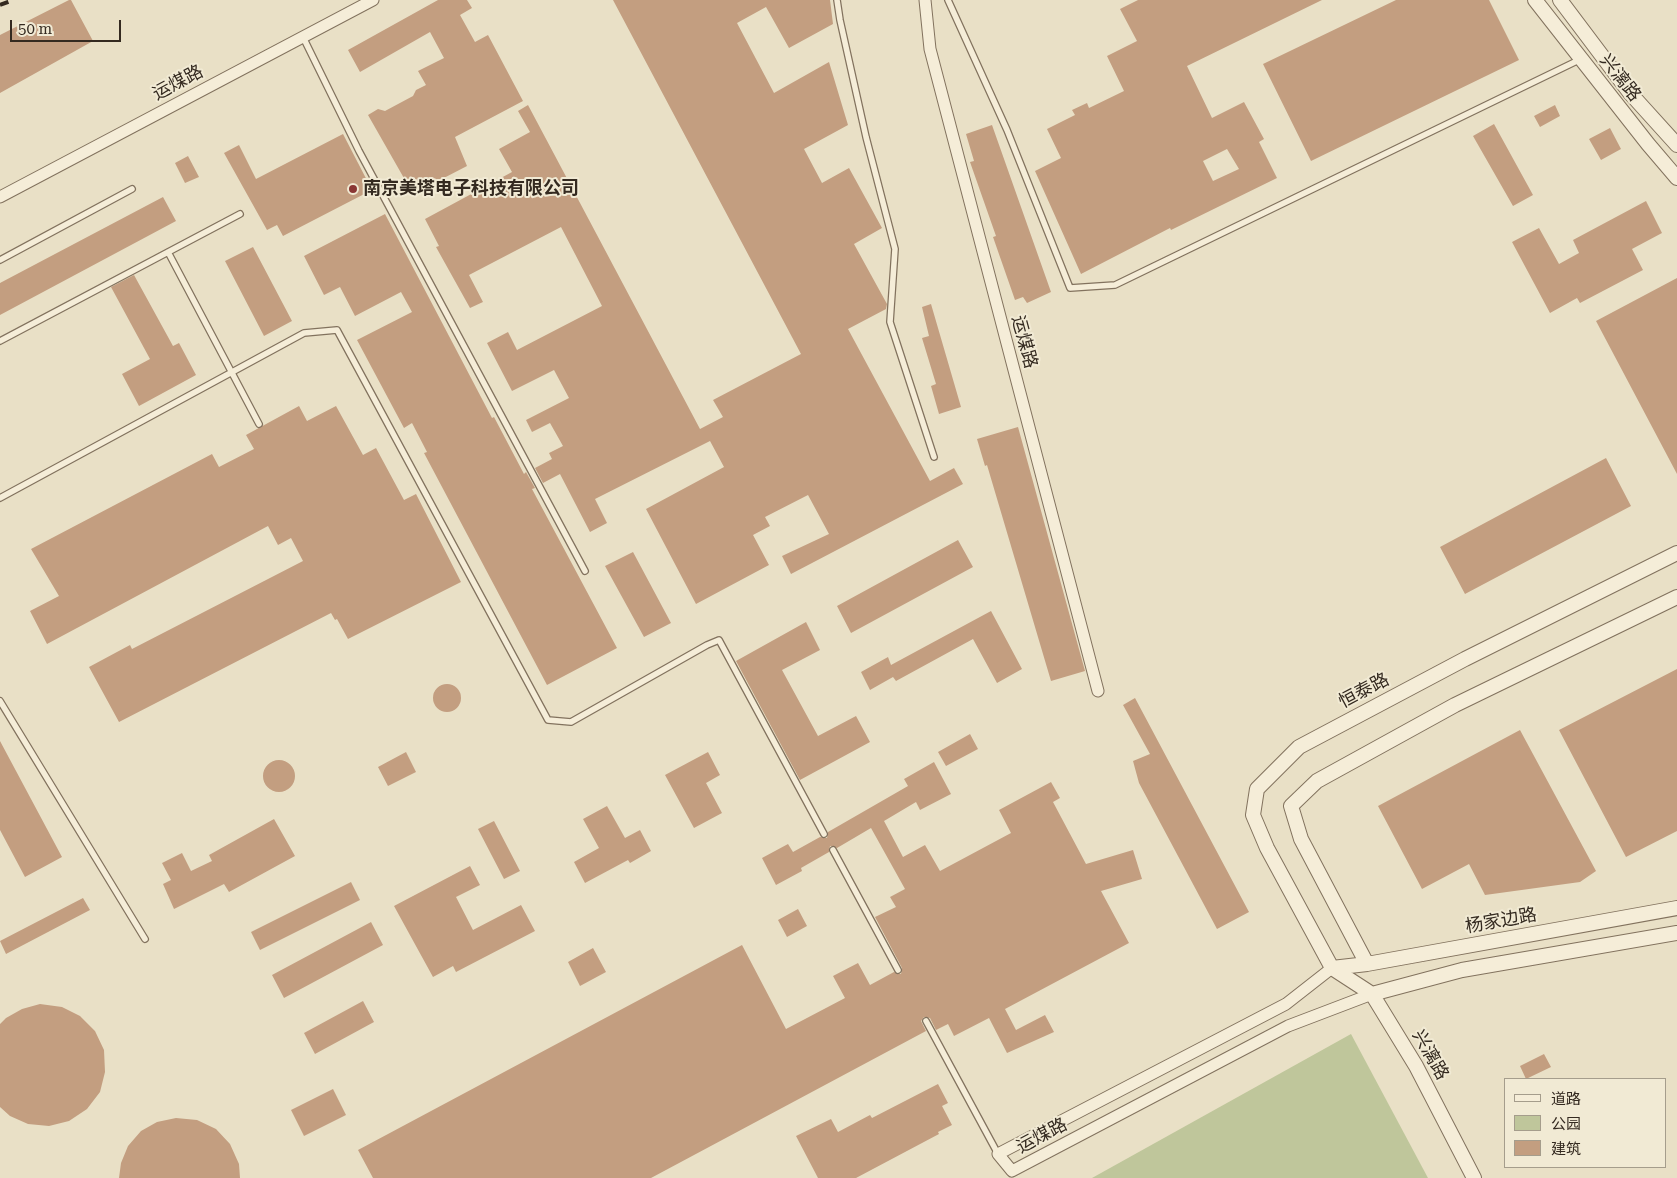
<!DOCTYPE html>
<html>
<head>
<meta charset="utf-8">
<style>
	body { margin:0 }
	#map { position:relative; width:1677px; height:1178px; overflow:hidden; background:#e9e0c6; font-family:"Roboto Serif","Noto Sans SC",serif }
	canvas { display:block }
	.legend { position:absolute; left:1504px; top:1078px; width:162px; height:90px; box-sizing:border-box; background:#f1ead4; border:1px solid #a59d8c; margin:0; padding:6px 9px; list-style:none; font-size:15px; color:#342a20 }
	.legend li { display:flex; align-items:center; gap:10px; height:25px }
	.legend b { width:25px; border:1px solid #a59d8c }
	.scale { position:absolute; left:10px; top:20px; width:111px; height:22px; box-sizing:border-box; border:2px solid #342a20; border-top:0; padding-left:6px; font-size:15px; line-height:18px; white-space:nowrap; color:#342a20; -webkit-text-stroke:4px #f1ead4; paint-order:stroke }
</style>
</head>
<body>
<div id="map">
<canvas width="1677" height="1178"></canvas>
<ul class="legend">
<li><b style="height:6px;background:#f5edd8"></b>道路</li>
<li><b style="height:14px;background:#bfc69b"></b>公园</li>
<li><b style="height:14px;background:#c39e80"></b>建筑</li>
</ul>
<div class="scale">50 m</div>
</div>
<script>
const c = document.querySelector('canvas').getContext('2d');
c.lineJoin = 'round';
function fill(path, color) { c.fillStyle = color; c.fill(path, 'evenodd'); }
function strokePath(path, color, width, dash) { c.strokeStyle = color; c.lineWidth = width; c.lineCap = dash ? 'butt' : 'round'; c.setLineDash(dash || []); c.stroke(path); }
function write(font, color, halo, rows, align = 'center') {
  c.font = font + ' "Roboto Serif","Noto Sans SC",serif'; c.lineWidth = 4; c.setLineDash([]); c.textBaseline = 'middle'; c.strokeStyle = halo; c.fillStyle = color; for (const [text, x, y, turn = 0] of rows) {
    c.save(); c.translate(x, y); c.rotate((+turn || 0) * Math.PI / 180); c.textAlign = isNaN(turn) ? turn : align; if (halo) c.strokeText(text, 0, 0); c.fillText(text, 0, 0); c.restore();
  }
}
fill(new Path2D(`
	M 1351,1034 L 1428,1178 L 1092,1178 Z`), '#bfc69b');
fill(new Path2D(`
	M 69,0 L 71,0 L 93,41 L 0,93 L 0,35 Z
	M 438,0 L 467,0 L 472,8 L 460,15 L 475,42 L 488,35 L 523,101 L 455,137 L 467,166 L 413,194 L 368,115 L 378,109 L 385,111 L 413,96 L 416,90 L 426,85 L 418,71 L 444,58 L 430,32 L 360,72 L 348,50 Z
	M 613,0 L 830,0 L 833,24 L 789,48 L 766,7 L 737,23 L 774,93 L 829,62 L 848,125 L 804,149 L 822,183 L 849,168 L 882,228 L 854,244 L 887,304 L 886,309 L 848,329 L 930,481 L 954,468 L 963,484 L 791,574 L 782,556 L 829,534 L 808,495 L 765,517 L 770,526 L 753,535 L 769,565 L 696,604 L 646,509 L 724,467 L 710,441 L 595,499 L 607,523 L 590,532 L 560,474 L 543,483 L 535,468 L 552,459 L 549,453 L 563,446 L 550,423 L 532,432 L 526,420 L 569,398 L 554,370 L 512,391 L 487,343 L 508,332 L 517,350 L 602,306 L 561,227 L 469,275 L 483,302 L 470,308 L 436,247 L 439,246 L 425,219 L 512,172 L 499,149 L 530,132 L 518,111 L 528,105 L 700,429 L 723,417 L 713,400 L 801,354 Z
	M 1138,0 L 1322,0 L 1187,66 L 1212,118 L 1244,102 L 1264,139 L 1259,142 L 1277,178 L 1171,230 L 1170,228 L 1081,274 L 1035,171 L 1061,158 L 1047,129 L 1075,115 L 1072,110 L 1087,103 L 1089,108 L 1124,91 L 1107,56 L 1137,41 L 1120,9 ZM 1227,149 L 1239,169 L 1213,181 L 1203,161 Z
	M 1396,0 L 1489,0 L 1519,60 L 1311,161 L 1263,64 Z
	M 1555,105 L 1560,116 L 1540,127 L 1534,116 Z
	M 1494,124 L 1533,195 L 1513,206 L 1473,136 Z
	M 992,125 L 1051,292 L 1027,303 L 1023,297 L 1015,300 L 993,237 L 996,236 L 970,162 L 974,161 L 966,134 Z
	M 1610,128 L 1621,149 L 1601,160 L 1589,139 Z
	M 343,134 L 372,190 L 283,236 L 277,225 L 267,230 L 224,153 L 239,145 L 256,179 Z
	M 188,156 L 199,177 L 185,183 L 175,163 Z
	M 163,197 L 176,221 L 0,315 L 0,283 Z
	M 1646,201 L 1662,233 L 1632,249 L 1643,270 L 1580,303 L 1577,298 L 1550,313 L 1512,242 L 1539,228 L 1559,264 L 1579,253 L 1573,240 Z
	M 385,214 L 492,418 L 494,417 L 524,474 L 526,472 L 535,488 L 532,489 L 617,648 L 547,685 L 424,453 L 427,452 L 412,423 L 404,428 L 357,340 L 412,312 L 401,292 L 355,316 L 340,287 L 324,295 L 304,256 Z
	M 253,247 L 292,321 L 264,336 L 225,261 Z
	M 134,275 L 173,346 L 179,343 L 196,375 L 139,406 L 122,374 L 150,359 L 111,287 Z
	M 1677,278 L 1677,474 L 1596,321 Z
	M 931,304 L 961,407 L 939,414 L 931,386 L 936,384 L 922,338 L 929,336 L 922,307 Z
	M 299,406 L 307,421 L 336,406 L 363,455 L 376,448 L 404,500 L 416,494 L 461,582 L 348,639 L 337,619 L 335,620 L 331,613 L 119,722 L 89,667 L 130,645 L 132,649 L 303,561 L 291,538 L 278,545 L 268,526 L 47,644 L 30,611 L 59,596 L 31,549 L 212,454 L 219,467 L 254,449 L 246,435 Z
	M 1018,427 L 1085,671 L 1051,681 L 987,465 L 985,466 L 977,439 Z
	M 1606,458 L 1631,506 L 1465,594 L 1440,547 Z
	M 958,540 L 973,567 L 851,633 L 837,606 Z
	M 633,552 L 671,623 L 644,637 L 605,566 Z
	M 991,611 L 1022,669 L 997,683 L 973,639 L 896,681 L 893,677 L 870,690 L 861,672 L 888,657 L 891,665 Z
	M 806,622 L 820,650 L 782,670 L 818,736 L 856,716 L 870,742 L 800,780 L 736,661 Z
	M 1677,669 L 1677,831 L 1626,857 L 1559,730 Z
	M433 698a14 14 0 1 1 28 0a14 14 0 1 1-28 0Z
	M 1135,698 L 1249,912 L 1217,929 L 1139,783 L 1133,761 L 1150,754 L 1123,705 Z
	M 1520,730 L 1596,871 L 1580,882 L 1485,895 L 1469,864 L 1422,889 L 1378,806 Z
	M 970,734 L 978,749 L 946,766 L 938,752 Z
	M 0,741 L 62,857 L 25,877 L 0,830 Z
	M 406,752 L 416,772 L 388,786 L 378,767 Z
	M 708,752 L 720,775 L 706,783 L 722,813 L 694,828 L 665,775 Z
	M263 776a16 16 0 1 1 32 0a16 16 0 1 1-32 0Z
	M 934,762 L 951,794 L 920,810 L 916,802 L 884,821 L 903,857 L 925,845 L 940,871 L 1011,833 L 999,810 L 1051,782 L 1060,798 L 1053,802 L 1086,864 L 1133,850 L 1142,879 L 1101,891 L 1129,943 L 1005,1009 L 1016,1030 L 1045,1015 L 1054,1032 L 1007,1053 L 989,1018 L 954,1036 L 948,1024 L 936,1030 L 930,1018 L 924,1017 L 921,1021 L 926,1031 L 651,1178 L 373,1178 L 358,1150 L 742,945 L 786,1029 L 845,998 L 833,976 L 858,963 L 870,985 L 894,972 L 901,974 L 902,968 L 875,917 L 896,907 L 890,897 L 905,889 L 871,828 L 837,848 L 830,846 L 829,852 L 801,868 L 802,871 L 776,885 L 762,858 L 788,844 L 793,852 L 820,837 L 827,838 L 828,832 L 908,786 L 904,779 Z
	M 607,806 L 625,838 L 640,830 L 651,851 L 630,863 L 628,860 L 585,883 L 574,862 L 599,848 L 583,819 Z
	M 274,819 L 295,856 L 229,892 L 224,884 L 174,909 L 163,884 L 171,880 L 162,863 L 182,853 L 191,871 L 212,861 L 209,855 Z
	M 494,821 L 520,871 L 504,879 L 478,829 Z
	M 470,866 L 480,885 L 456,897 L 473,930 L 521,905 L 535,931 L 456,972 L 453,966 L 433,977 L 394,906 Z
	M 351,882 L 360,900 L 260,950 L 251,932 Z
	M 83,898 L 90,910 L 6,954 L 0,941 Z
	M 798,909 L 807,926 L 787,937 L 778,920 Z
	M 371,922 L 383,945 L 284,998 L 272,975 Z
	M 593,948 L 606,972 L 580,986 L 568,962 Z
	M 363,1001 L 374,1022 L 315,1054 L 304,1033 Z
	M 40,1004 L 62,1007 L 80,1016 L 95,1031 L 104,1050 L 105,1072 L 100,1092 L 87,1109 L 69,1121 L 49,1126 L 28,1124 L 10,1116 L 0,1107 L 0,1024 L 6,1018 L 22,1009 Z
	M 1544,1054 L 1551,1067 L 1526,1079 L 1520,1066 Z
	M 938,1084 L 948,1103 L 942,1106 L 952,1125 L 938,1132 L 939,1134 L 856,1178 L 818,1178 L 796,1136 L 831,1119 L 838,1132 L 870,1115 L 872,1118 Z
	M 333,1089 L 346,1115 L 304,1136 L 291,1110 Z
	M 176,1118 L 197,1120 L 216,1129 L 230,1144 L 239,1164 L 240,1178 L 119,1178 L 121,1163 L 128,1146 L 141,1131 L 157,1122 Z`), '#c39e80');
const service = new Path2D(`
	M 837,0 L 840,20 L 866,137 L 895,249 L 890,322 L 934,457
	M 948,0 L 1007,130 L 1070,288 L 1115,285 L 1581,59
	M 303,37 L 359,151 L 585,571
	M 168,252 L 259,424
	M 0,260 L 132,189
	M 0,341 L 240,214
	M 0,498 L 304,333 L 337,330 L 548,720 L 571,722 L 707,645 L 719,640 L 824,834
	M 0,701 L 145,939
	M 833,850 L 898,970
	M 926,1021 L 998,1154`);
const minor = new Path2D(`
	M 925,0 L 930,49 L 1098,691
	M 0,197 L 373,0
	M 1332,968 L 1286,1004 L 998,1154 L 1012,1171 L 1288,1026 L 1372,994`);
const tertiary = new Path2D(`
	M 1535,0 L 1648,144 L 1677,178
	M 1560,0 L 1630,93 L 1677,145
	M 1367,964 L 1301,839 L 1291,806 L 1317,781 L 1455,705 L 1677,597
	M 1332,968 L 1367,964 L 1677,908
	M 1372,994 L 1462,970 L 1677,933
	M 1474,1178 L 1416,1066 L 1372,994 L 1332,968 L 1267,848 L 1253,815 L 1257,789 L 1299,747 L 1465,659 L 1677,553`);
strokePath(service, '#82725e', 8);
strokePath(minor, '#82725e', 13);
strokePath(tertiary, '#82725e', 16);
strokePath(service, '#f5edd8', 5.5);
strokePath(minor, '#f5edd8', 11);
strokePath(tertiary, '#f5edd8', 14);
strokePath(new Path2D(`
	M 0,5 L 13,0`), '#342a20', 4, [9, 9]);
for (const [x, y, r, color] of [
	[353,189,5,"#8a3734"]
]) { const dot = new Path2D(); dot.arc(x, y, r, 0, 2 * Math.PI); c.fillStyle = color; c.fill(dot); strokePath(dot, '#f1ead4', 2); }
write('18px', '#342a20', '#f1ead4', [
	["兴漓路",1620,78,52],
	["运煤路",178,83,-28],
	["运煤路",1024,342,75],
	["恒泰路",1364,691,-28],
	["杨家边路",1501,921,-10],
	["兴漓路",1430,1055,60],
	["运煤路",1042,1136,-28]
]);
write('bold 18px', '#342a20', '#f1ead4', [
	["南京美塔电子科技有限公司",363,189]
], 'left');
</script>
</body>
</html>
